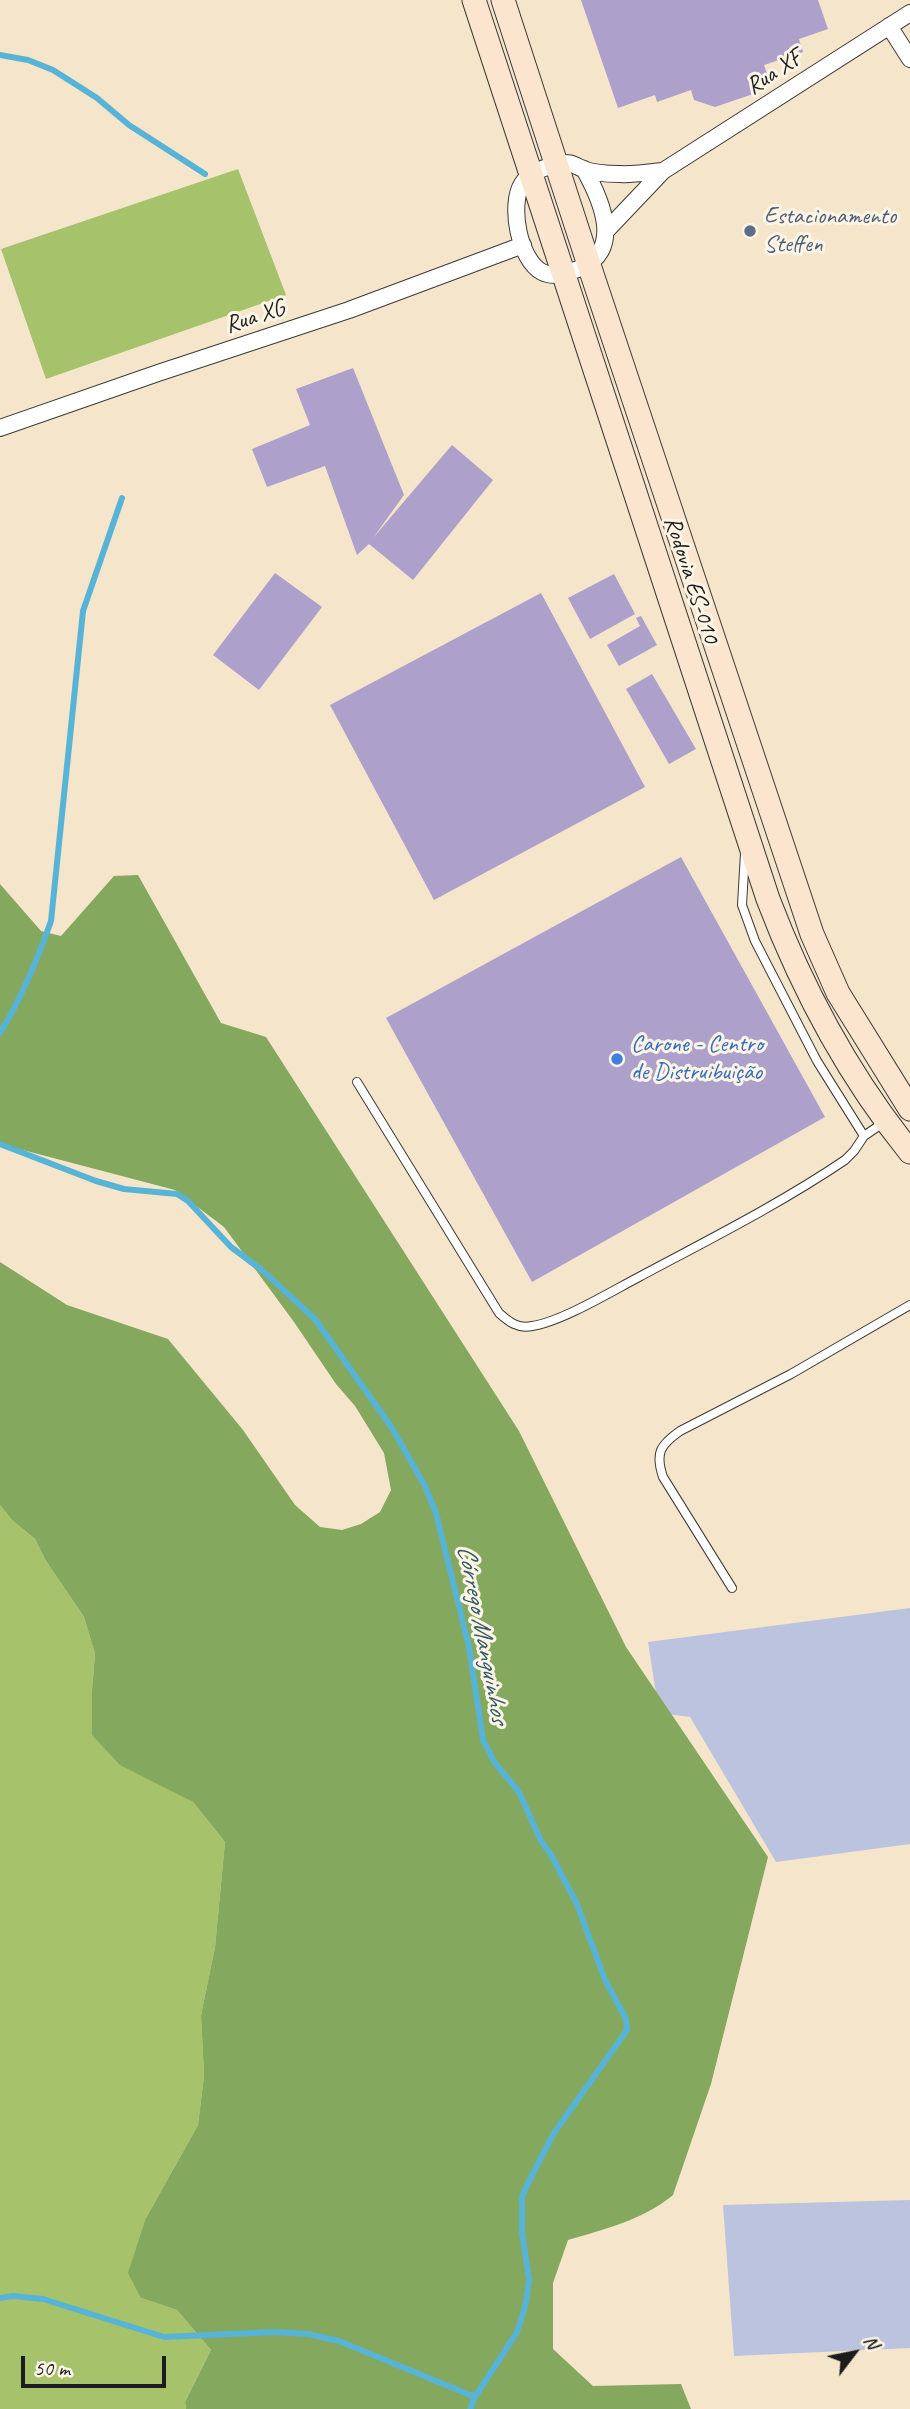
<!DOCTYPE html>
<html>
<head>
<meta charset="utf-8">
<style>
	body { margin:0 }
	#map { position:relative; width:910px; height:2409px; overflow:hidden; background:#f5e5cb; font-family:Caveat,sans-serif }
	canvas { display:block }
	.north { position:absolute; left:819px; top:2318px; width:70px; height:70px; -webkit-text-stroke:5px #fcf5e5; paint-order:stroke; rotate:58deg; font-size:19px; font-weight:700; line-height:28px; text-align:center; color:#1c1c1c }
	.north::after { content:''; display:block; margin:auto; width:24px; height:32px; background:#1c1c1c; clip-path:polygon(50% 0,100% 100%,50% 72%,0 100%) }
	.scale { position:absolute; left:21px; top:2356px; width:145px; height:32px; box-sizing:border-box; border:4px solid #1c1c1c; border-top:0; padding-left:9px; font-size:21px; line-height:24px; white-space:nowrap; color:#1c1c1c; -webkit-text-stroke:5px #fcf5e5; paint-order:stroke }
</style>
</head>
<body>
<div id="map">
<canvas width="910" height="2409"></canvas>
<div class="north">N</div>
<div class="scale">50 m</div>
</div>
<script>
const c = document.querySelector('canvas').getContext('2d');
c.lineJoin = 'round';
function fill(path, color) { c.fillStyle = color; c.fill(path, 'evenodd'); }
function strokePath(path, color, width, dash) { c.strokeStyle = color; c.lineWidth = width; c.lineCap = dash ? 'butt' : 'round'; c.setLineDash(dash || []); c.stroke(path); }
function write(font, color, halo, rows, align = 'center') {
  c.font = font + ' Caveat,sans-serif'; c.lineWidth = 6; c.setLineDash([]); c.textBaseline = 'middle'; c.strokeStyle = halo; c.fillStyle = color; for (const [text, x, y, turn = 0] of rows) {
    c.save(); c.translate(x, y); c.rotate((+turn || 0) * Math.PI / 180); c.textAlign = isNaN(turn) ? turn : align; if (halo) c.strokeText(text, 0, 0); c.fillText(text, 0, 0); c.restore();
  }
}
fill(new Path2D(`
	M 910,1608 L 910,1844 L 776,1862 L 690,1717 L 659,1713 L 648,1642 Z
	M 910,2200 L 910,2348 L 734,2356 L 723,2205 Z`), '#bcc3de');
fill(new Path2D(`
	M 238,169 L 286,295 L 46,379 L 1,249 Z
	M 0,1505 L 12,1520 L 35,1539 L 46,1561 L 84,1617 L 95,1654 L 92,1690 L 92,1735 L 160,1784 L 193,1802 L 225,1842 L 215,1947 L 201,2015 L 204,2076 L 198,2125 L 146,2218 L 141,2298 L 177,2310 L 211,2350 L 185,2402 L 186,2409 L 0,2409 Z`), '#a6c26a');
fill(new Path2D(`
	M 138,875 L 221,1023 L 266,1037 L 519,1431 L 626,1647 L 768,1857 L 711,2084 L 673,2195 C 643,2220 605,2229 568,2240 L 553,2283 L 553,2349 L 593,2386 L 681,2384 L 691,2409 L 186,2409 L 185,2402 L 211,2350 L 177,2310 L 141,2298 L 128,2273 L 146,2218 L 198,2125 L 204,2076 L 201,2015 L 215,1947 L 225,1842 L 193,1802 L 120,1765 L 92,1735 L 92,1690 L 95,1654 L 84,1617 L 46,1561 L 35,1539 L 12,1520 L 0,1505 L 0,1262 L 67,1305 L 168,1339 L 243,1430 L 295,1505 L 320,1527 L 342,1530 L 361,1524 L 380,1512 L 391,1490 L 384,1453 L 355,1406 L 336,1384 L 294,1322 L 224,1227 L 175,1190 L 0,1144 L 0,884 L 41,931 L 61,936 L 114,876 Z`), '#84a85e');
strokePath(new Path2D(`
	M 0,55 L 28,60 L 53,70 L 97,98 L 129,125 L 205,174
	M 0,1033 C 22,997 37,961 51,921 L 83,611 L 122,498
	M 0,1144 L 96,1181 L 124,1189 L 177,1194 L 188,1201 L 231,1247 L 263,1271 L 315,1319 L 392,1428 L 425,1486 L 436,1513 L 469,1647 L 483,1740 L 495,1763 L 519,1792 L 541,1841 L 550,1853 L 577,1904 L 605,1980 L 626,2019 L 627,2030 L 554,2133 L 528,2183 L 522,2197 L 522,2232 L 529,2279 L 526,2303 L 517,2332 L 475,2397 L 470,2409
	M 0,2298 L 13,2296 L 43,2299 L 164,2337 L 276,2332 L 308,2334 L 339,2341 L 475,2397`), '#58b4d6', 6);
fill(new Path2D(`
	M 581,0 L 818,0 L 828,29 L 799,39 L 803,52 L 764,65 L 768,76 L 756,93 L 715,107 L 694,100 L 691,90 L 657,102 L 655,95 L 618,108 Z
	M 353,368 L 404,495 L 373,538 L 452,445 L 493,480 L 413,580 L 369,544 L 357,555 L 325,466 L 267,487 L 252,449 L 310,425 L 296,389 Z
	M 275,573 L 322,607 L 259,690 L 213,655 Z
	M 614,574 L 635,614 L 590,639 L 568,598 Z
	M 541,593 L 645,787 L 434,900 L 330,705 Z
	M 641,616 L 657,645 L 619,666 L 607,645 L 640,626 L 636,618 Z
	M 652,674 L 696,749 L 669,764 L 626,689 Z
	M 681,857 L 825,1117 L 532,1282 L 386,1018 Z`), '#ada0cb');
const lane = new Path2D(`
	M 745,853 L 742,905 L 755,941 L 817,1061 L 864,1136 L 883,1123
	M 357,1082 L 499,1313 C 509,1322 518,1329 532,1326 C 561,1322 612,1291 639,1277 C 708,1240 780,1204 845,1160 L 854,1151 L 864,1136
	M 732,1588 L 663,1477 C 655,1453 660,1445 680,1431 L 791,1374 L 910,1305`);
const street = new Path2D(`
	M 889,26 L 910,59
	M 584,169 C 602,201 624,252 578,269 C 566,273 554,278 542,272 C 519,260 509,205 522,184 C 529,172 545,167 558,164 C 569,161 574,165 583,169 C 593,173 609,174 620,174 C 634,175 649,172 663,171
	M 606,231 L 663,171 L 910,13
	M 0,428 L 158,373 L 349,310 L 523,245`);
const secondary = new Path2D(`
	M 474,0 L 768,899 C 803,991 848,1075 910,1152
	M 503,0 L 589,265 L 812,934 L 838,993 L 910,1109`);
strokePath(lane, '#3d3a36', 10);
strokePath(street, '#3d3a36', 18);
strokePath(secondary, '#3d3a36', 25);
strokePath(lane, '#fff', 8);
strokePath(street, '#fff', 16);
strokePath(secondary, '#fbe5cf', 23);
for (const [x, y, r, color] of [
	[750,231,7,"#5c6f8a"],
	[617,1059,7,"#3f7fe0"]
]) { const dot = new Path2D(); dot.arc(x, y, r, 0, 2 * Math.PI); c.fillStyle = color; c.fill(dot); strokePath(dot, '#fcf5e5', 2.5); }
write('24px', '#1c1c1c', '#fcf5e5', [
	["Rua XF",774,73,-33],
	["Rua XG",255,317,-18],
	["Rodovia ES-010",691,580,72]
]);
write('24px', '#4e5e75', '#fcf5e5', [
	["Estacionamento",764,217],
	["Steffen",764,245]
], 'left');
write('24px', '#366cbe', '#fcf5e5', [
	["Carone - Centro",631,1045],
	["de Distruibuição",631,1073]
], 'left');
write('italic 26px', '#345966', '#fcf5e5', [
	["Córrego Manguinhos",482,1634,79]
]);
</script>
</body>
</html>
